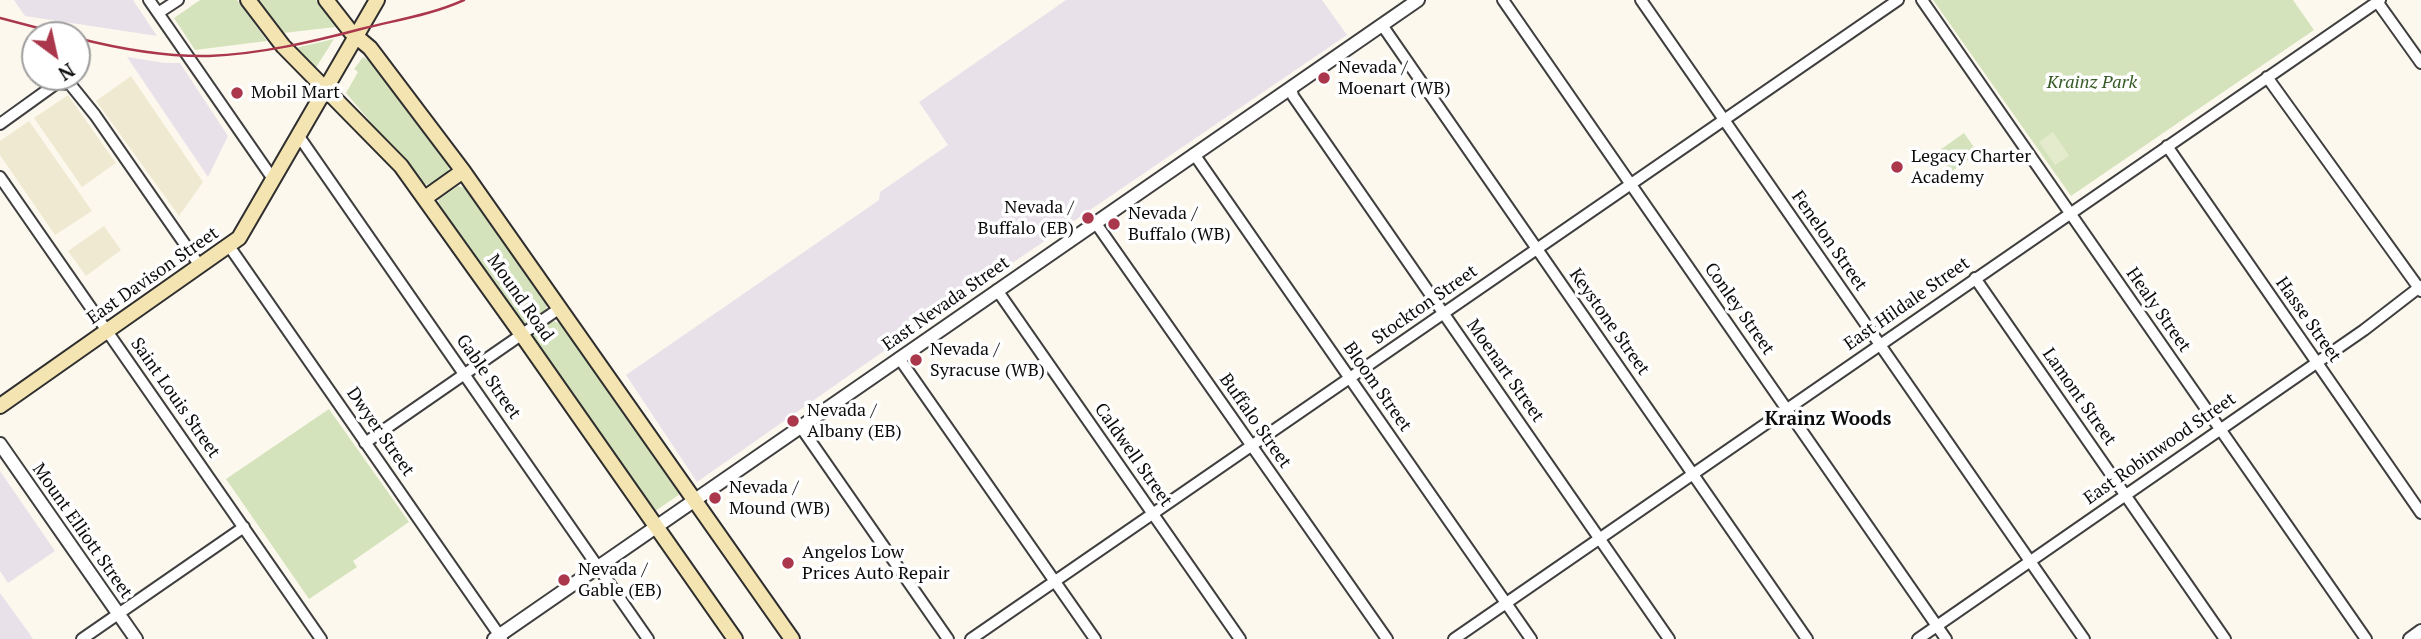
<!DOCTYPE html>
<html>
<head>
<meta charset="utf-8">
<style>
	body { margin:0 }
	#map { position:relative; width:2421px; height:639px; overflow:hidden; background:#fdf8ee; font-family:"PT Serif",serif }
	canvas { display:block }
	.north { position:absolute; left:21px; top:21px; width:70px; height:70px; box-sizing:border-box; background:#fff; border:2px solid #9e9e9e; border-radius:50%; rotate:147deg; font-size:19px; font-weight:700; line-height:28px; text-align:center; color:#0c0c0c }
	.north::after { content:''; display:block; margin:auto; width:24px; height:32px; background:#aa374b; clip-path:polygon(50% 0,100% 100%,50% 72%,0 100%) }
</style>
</head>
<body>
<div id="map">
<canvas width="2421" height="639"></canvas>
<div class="north">N</div>
</div>
<script>
const c = document.querySelector('canvas').getContext('2d');
c.lineJoin = 'round';
function fill(path, color) { c.fillStyle = color; c.fill(path, 'evenodd'); }
function strokePath(path, color, width, dash) { c.strokeStyle = color; c.lineWidth = width; c.lineCap = dash ? 'butt' : 'round'; c.setLineDash(dash || []); c.stroke(path); }
function write(font, color, halo, rows, align = 'center') {
  c.font = font + ' "PT Serif",serif'; c.lineWidth = 7; c.setLineDash([]); c.textBaseline = 'middle'; c.strokeStyle = halo; c.fillStyle = color; for (const [text, x, y, turn = 0] of rows) {
    c.save(); c.translate(x, y); c.rotate((+turn || 0) * Math.PI / 180); c.textAlign = isNaN(turn) ? turn : align; if (halo) c.strokeText(text, 0, 0); c.fillText(text, 0, 0); c.restore();
  }
}
fill(new Path2D(`
	M 14,0 L 133,0 L 157,36 L 25,16 Z
	M 1066,0 L 1322,0 L 1347,35 L 911,332 L 697,482 L 626,375 L 879,200 L 880,192 L 948,145 L 919,102 Z
	M 127,57 L 165,63 L 180,63 L 228,136 L 208,177 Z
	M 0,471 L 55,551 L 8,583 L 0,571 Z
	M 0,593 L 29,633 L 33,639 L 0,639 Z`), '#e8e1ea');
fill(new Path2D(`
	M 131,76 L 203,182 L 179,216 L 96,101 Z
	M 68,95 L 116,163 L 82,187 L 34,118 Z
	M 29,121 L 92,211 L 55,235 L 0,155 L 0,141 Z
	M 104,226 L 121,250 L 86,276 L 68,251 Z`), '#efe9d1');
fill(new Path2D(`
	M 200,0 L 237,0 L 267,41 L 195,50 L 174,18 Z
	M 258,0 L 316,0 L 336,27 L 283,33 Z
	M 1933,0 L 2293,0 L 2314,30 L 2071,196 Z
	M 334,39 L 315,69 L 295,48 Z
	M 363,57 L 369,61 L 449,166 L 448,173 L 429,185 L 423,184 L 346,93 L 358,72 L 354,69 Z
	M 1964,133 L 1978,153 L 1951,172 L 1937,152 Z
	M 458,186 L 465,188 L 547,304 L 546,311 L 526,324 L 521,324 L 438,205 L 439,199 Z
	M 553,321 L 561,324 L 680,494 L 654,512 L 533,341 L 534,334 Z
	M 329,409 L 409,522 L 353,561 L 357,567 L 309,599 L 226,479 Z`), '#d5e3bc');
fill(new Path2D(`
	M 2053,132 L 2069,156 L 2055,165 L 2039,142 Z`), '#e4ebcc');
const minor = new Path2D(`
	M 149,0 L 273,179
	M 1503,0 L 1946,639
	M 1641,0 L 2084,639
	M 1922,0 L 2366,639
	M 2376,0 L 2421,63
	M 158,13 L 178,0
	M 1382,25 L 1807,639
	M 2267,77 L 2421,291
	M 1291,88 L 1293,96 L 1669,639
	M 0,124 L 57,83 L 70,84 L 95,115 L 200,266
	M 298,135 L 648,639
	M 2167,146 L 2421,513
	M 1194,154 L 1531,639
	M 0,177 L 321,639
	M 1095,222 L 1387,639
	M 229,246 L 502,639
	M 1975,278 L 2225,639
	M 997,290 L 1240,639
	M 899,358 L 1095,639
	M 800,426 L 948,639
	M 365,443 L 560,308
	M 82,639 L 244,527
	M 971,639 L 1898,0
	M 1454,639 L 2380,0
	M 1918,639 L 2364,330 L 2421,286`);
const tertiary = new Path2D(`
	M 0,444 L 136,639
	M 494,639 L 1418,0
	M 2410,639 L 2421,631`);
const secondary = new Path2D(`
	M 248,0 L 283,46 L 401,166 L 522,335 L 735,639
	M 326,0 L 351,32 L 370,48 L 463,171 L 792,639
	M 425,198 L 463,171
	M 0,406 L 239,238 L 377,0`);
strokePath(minor, '#3f3f3f', 14);
strokePath(tertiary, '#3f3f3f', 16);
strokePath(secondary, '#2e2e2e', 18);
strokePath(minor, '#fff', 10);
strokePath(tertiary, '#fff', 12);
strokePath(secondary, '#f4e4b1', 14);
strokePath(new Path2D(`
	M 0,18 L 65,35
	M 77,38 C 120,49 164,57 209,56 C 260,54 312,42 361,29 C 396,20 431,15 464,0`), '#aa374b', 2.5);
for (const [x, y, r, color] of [
	[1324,78,7,"#aa374b"],
	[237,93,7,"#aa374b"],
	[1897,167,7,"#aa374b"],
	[1088,218,7,"#aa374b"],
	[1114,224,7,"#aa374b"],
	[916,360,7,"#aa374b"],
	[793,421,7,"#aa374b"],
	[715,498,7,"#aa374b"],
	[788,563,7,"#aa374b"],
	[564,580,7,"#aa374b"]
]) { const dot = new Path2D(); dot.arc(x, y, r, 0, 2 * Math.PI); c.fillStyle = color; c.fill(dot); strokePath(dot, '#fff', 2.5); }
write('18px', '#0c0c0c', '#fff', [
	["Nevada /",1338,68],
	["Moenart (WB)",1338,89],
	["Mobil Mart",251,93],
	["Legacy Charter",1911,157],
	["Academy",1911,178],
	["Nevada /",1074,208,"right"],
	["Buffalo (EB)",1074,229,"right"],
	["Nevada /",1128,214],
	["Buffalo (WB)",1128,235],
	["Nevada /",930,350],
	["Syracuse (WB)",930,371],
	["Nevada /",807,411],
	["Albany (EB)",807,432],
	["Nevada /",729,488],
	["Mound (WB)",729,509],
	["Angelos Low",802,553],
	["Prices Auto Repair",802,574],
	["Nevada /",578,570],
	["Gable (EB)",578,591]
], 'left');
write('italic 18px', '#375b25', '#fff', [
	["Krainz Park",2092,83]
]);
write('18px', '#0c0c0c', '#fff', [
	["Fenelon Street",1829,241,55],
	["East Davison Street",153,276,-35],
	["Mound Road",520,298,55],
	["East Nevada Street",946,304,-35],
	["East Hildale Street",1907,304,-35],
	["Stockton Street",1425,305,-35],
	["Conley Street",1739,309,55],
	["Healy Street",2158,310,55],
	["Hasse Street",2308,320,55],
	["Keystone Street",1609,322,55],
	["Moenart Street",1505,371,55],
	["Gable Street",488,377,55],
	["Bloom Street",1377,387,55],
	["Lamont Street",2079,397,55],
	["Saint Louis Street",175,398,55],
	["Buffalo Street",1255,421,55],
	["Dwyer Street",380,432,55],
	["East Robinwood Street",2160,449,-35],
	["Caldwell Street",1133,455,55],
	["Mount Elliott Street",82,531,55]
]);
write('bold 19px', '#0c0c0c', '#fff', [
	["Krainz Woods",1828,420]
]);
</script>
</body>
</html>
